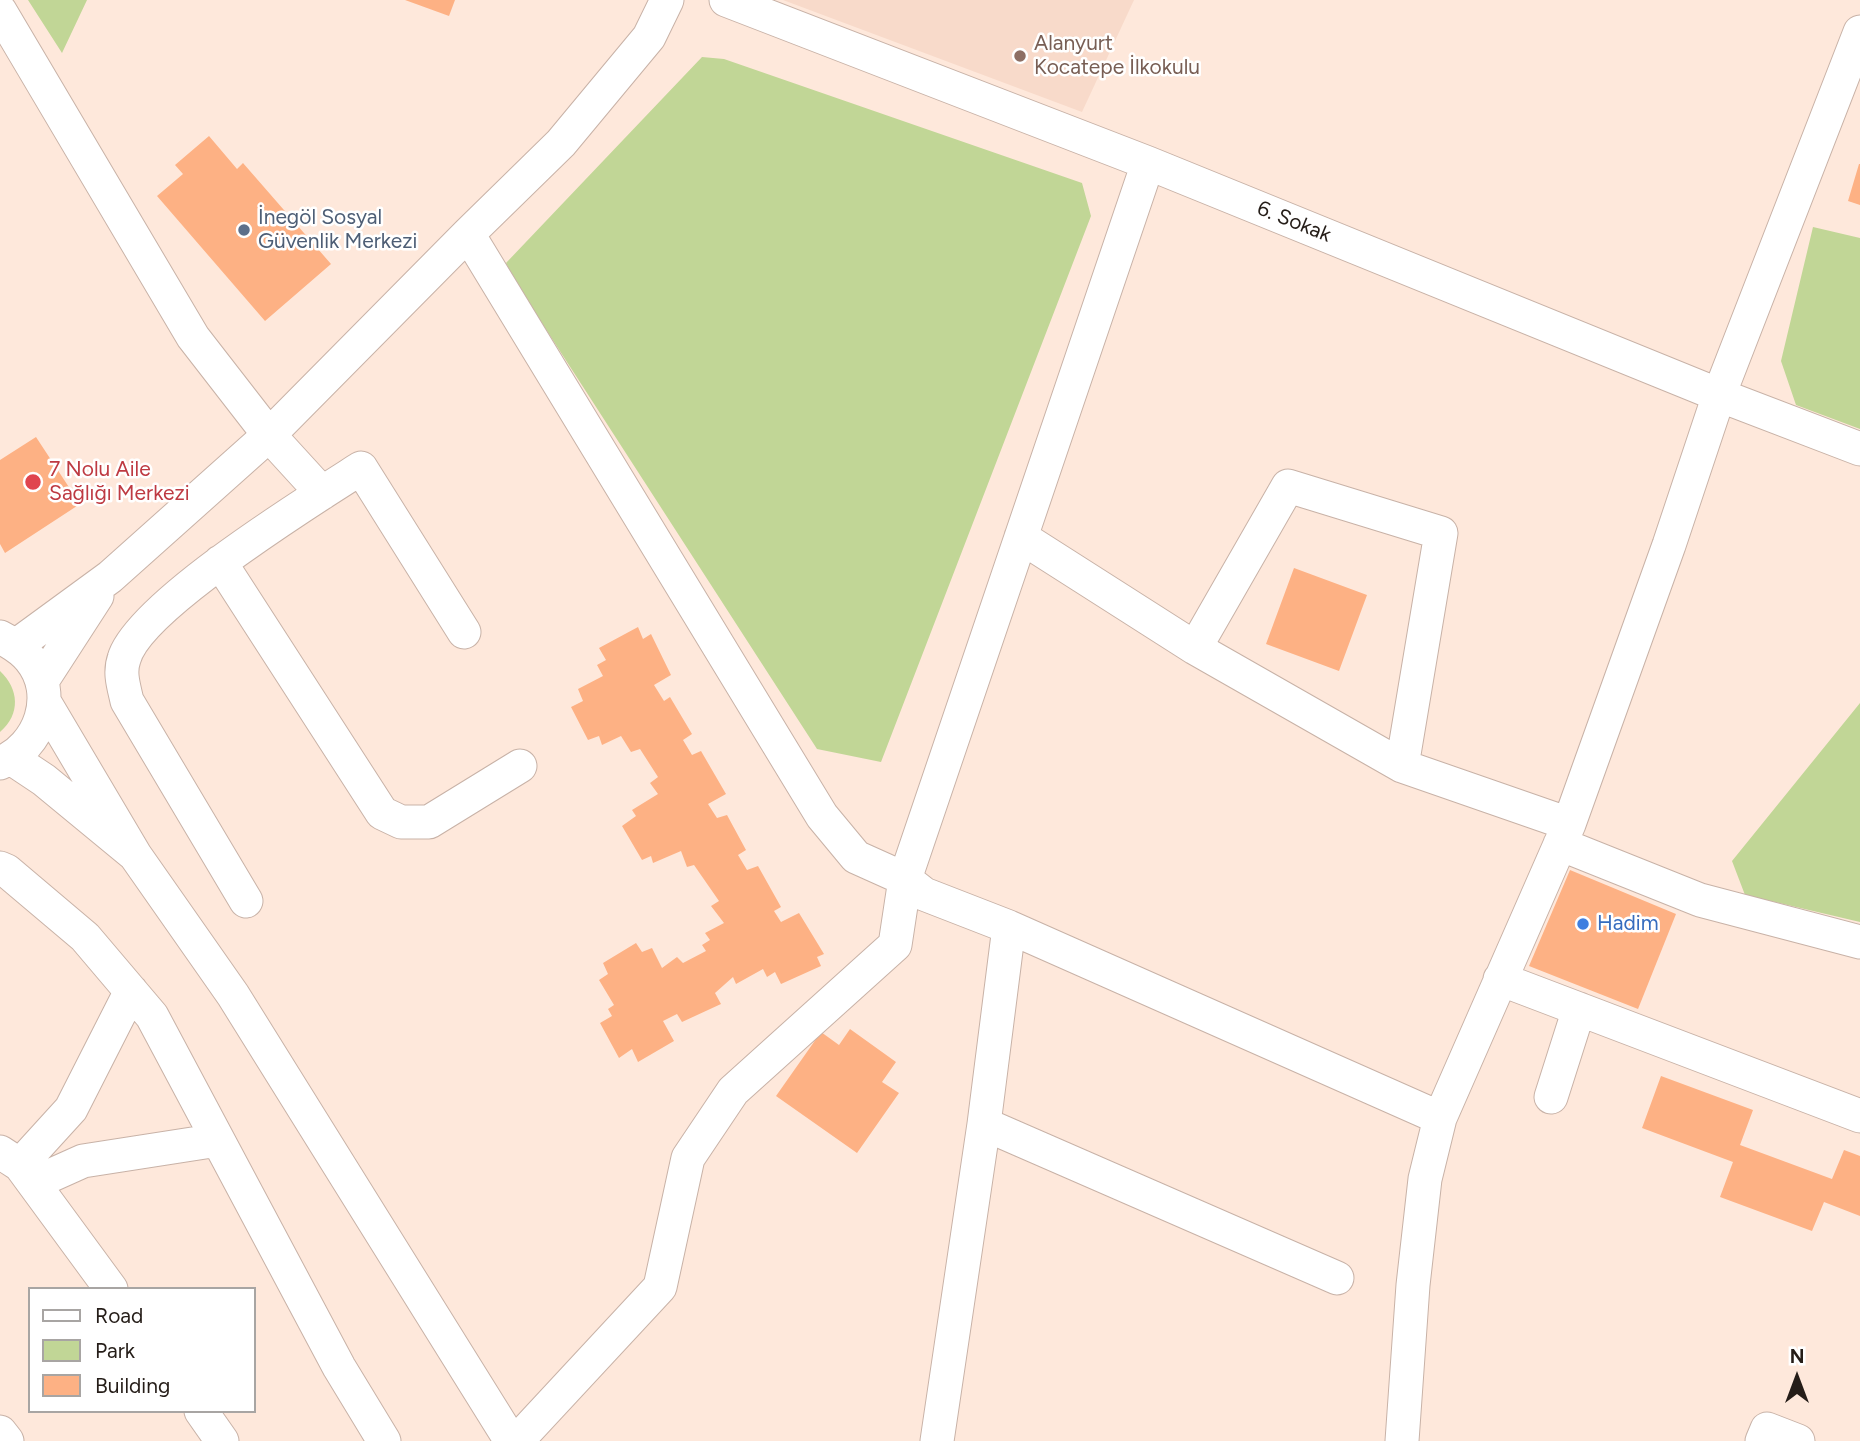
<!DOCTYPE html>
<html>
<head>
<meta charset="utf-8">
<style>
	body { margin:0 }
	#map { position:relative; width:1860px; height:1441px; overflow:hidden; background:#fee8db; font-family:Figtree,sans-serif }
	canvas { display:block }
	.legend { position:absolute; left:28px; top:1287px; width:228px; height:126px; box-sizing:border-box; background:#fff; border:2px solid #a8a5a3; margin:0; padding:9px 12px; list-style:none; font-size:21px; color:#251d18 }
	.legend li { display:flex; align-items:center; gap:14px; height:35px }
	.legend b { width:35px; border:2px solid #a8a5a3 }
	.north { position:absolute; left:1762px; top:1343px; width:70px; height:70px; -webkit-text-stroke:5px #fff; paint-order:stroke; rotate:0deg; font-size:19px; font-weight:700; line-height:28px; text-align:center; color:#251d18 }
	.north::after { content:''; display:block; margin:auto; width:24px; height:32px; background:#251d18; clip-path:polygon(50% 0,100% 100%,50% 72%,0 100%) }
</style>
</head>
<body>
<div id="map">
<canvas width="1860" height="1441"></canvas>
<ul class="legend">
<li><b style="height:9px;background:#fff"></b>Road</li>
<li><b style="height:19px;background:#c1d696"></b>Park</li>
<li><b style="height:19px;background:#fdb184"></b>Building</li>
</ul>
<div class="north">N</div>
</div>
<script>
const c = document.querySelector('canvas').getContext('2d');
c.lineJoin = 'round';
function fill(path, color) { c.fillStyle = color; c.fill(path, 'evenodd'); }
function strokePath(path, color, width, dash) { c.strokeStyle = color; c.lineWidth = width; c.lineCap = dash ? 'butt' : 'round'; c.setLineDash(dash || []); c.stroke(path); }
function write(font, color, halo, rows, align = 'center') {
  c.font = font + ' Figtree,sans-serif'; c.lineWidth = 5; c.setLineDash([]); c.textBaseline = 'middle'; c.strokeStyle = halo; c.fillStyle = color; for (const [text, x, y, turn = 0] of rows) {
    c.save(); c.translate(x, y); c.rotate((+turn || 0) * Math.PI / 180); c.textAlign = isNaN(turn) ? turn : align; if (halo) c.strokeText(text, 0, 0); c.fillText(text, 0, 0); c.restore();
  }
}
fill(new Path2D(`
	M 783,0 L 1134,0 L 1082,112 Z`), '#f8daca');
fill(new Path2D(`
	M 28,0 L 87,0 L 62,53 Z
	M 702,57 L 724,59 L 1082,183 L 1091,216 L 881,762 L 817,749 L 514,280 L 506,263 Z
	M 1813,227 L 1860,238 L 1860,429 L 1796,405 L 1781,361 Z
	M 0,671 C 19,689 21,714 0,732 Z
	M 1860,703 L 1860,922 L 1745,895 L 1732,861 Z`), '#c1d696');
fill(new Path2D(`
	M 405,0 L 455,0 L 449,16 Z
	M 209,136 L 237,169 L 243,163 L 331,264 L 265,321 L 157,196 L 183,174 L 175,165 Z
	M 1859,164 L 1860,164 L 1860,205 L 1848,201 Z
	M 36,437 L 80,504 L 5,553 L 0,544 L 0,460 Z
	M 1294,568 L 1367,595 L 1339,671 L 1266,644 Z
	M 638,627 L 643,639 L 651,634 L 671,675 L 654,685 L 664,701 L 670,697 L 692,734 L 683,740 L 692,755 L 701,751 L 726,794 L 708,804 L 717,818 L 727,815 L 746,850 L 738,855 L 747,870 L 758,866 L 781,907 L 774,911 L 781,922 L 799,913 L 824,954 L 817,957 L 821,966 L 781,984 L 775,972 L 767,977 L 763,969 L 736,984 L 733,977 L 715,993 L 721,1004 L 682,1022 L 677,1014 L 663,1021 L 674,1041 L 638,1062 L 632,1049 L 619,1058 L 600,1023 L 612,1016 L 608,1009 L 614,1005 L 599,980 L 608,974 L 603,963 L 636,943 L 642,952 L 652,948 L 662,968 L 677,957 L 683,963 L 706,951 L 702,945 L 710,940 L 705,933 L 724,923 L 711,906 L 719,901 L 694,865 L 687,867 L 681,851 L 653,863 L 651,856 L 642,860 L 622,826 L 636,816 L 632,810 L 658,794 L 650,783 L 658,777 L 640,749 L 631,752 L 621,736 L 602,745 L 599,736 L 588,740 L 571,707 L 583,701 L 578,689 L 603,676 L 597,665 L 606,660 L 599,648 Z
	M 1570,870 L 1676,914 L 1638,1009 L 1529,966 Z
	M 850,1029 L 896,1062 L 882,1082 L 899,1093 L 857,1153 L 776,1096 L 821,1032 L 839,1045 Z
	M 1661,1076 L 1753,1110 L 1740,1145 L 1832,1179 L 1844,1150 L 1860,1156 L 1860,1216 L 1824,1202 L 1812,1231 L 1720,1197 L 1733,1162 L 1642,1128 Z`), '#fdb184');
const minor = new Path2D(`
	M 726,0 L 1148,163 L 1719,395 L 1860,449
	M 0,11 L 193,337 L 269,435 L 322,493
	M 468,234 L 822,816 L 856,857 L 905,879 L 924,894 L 1009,927 L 1440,1118
	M 1021,537 L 1195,648 L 1402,766 L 1569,824
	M 220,562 L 382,813 L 401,822 L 429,822 L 520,766
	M 0,637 C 12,643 22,649 30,659 C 59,694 40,747 0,763
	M 17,645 L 110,577 L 269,435 L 468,234 L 561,143 L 649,37 L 667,0
	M 1195,648 L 1288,486 L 1441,533 L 1402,766
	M 42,681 L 97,596
	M 11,758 L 44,780 L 135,855 L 45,703
	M 1560,844 L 1700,900 L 1860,942
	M 135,855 L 233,995 L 511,1441
	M 0,868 L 7,871 L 85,937 L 152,1016 L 339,1367 L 384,1441
	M 246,901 L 127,701 C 124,687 119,673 124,659 C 138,607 311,500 361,468 L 464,632
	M 1500,979 L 1860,1116
	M 1551,1097 L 1579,1009
	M 984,1124 L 1337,1278
	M 0,1152 L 20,1165 L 111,1289
	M 20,1165 L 71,1109 L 131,991
	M 34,1183 L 83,1161 L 218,1140
	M 201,1411 L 222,1441
	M 0,1432 L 7,1441
	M 517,1441 L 660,1287 L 688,1158 L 733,1091 L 895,945 L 905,879 L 1148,163
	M 937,1441 L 984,1124 L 1009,927
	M 1402,1441 L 1413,1285 L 1425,1179 L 1440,1118 L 1569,824 L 1669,545 L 1719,395 L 1860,32
	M 1762,1441 L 1767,1429 L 1798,1441`);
strokePath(minor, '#c8b2a7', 35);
strokePath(minor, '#fff', 33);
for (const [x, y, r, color] of [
	[1020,56,7,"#8d6e63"],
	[244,230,7,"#5c6f8a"],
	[33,482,9,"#e0444e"],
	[1583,924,7,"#3f7fe0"]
]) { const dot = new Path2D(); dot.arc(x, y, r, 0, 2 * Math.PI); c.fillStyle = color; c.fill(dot); strokePath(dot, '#fff', 2.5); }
write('21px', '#785e54', '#fff', [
	["Alanyurt",1034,44],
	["Kocatepe İlkokulu",1034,68]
], 'left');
write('21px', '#4e5e75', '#fff', [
	["İnegöl Sosyal",258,218],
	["Güvenlik Merkezi",258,242]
], 'left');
write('21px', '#251d18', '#fff', [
	["6. Sokak",1294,222,22]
]);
write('21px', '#be3a42', '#fff', [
	["7 Nolu Aile",49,470],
	["Sağlığı Merkezi",49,494]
], 'left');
write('21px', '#366cbe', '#fff', [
	["Hadim",1597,924]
], 'left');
</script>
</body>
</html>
